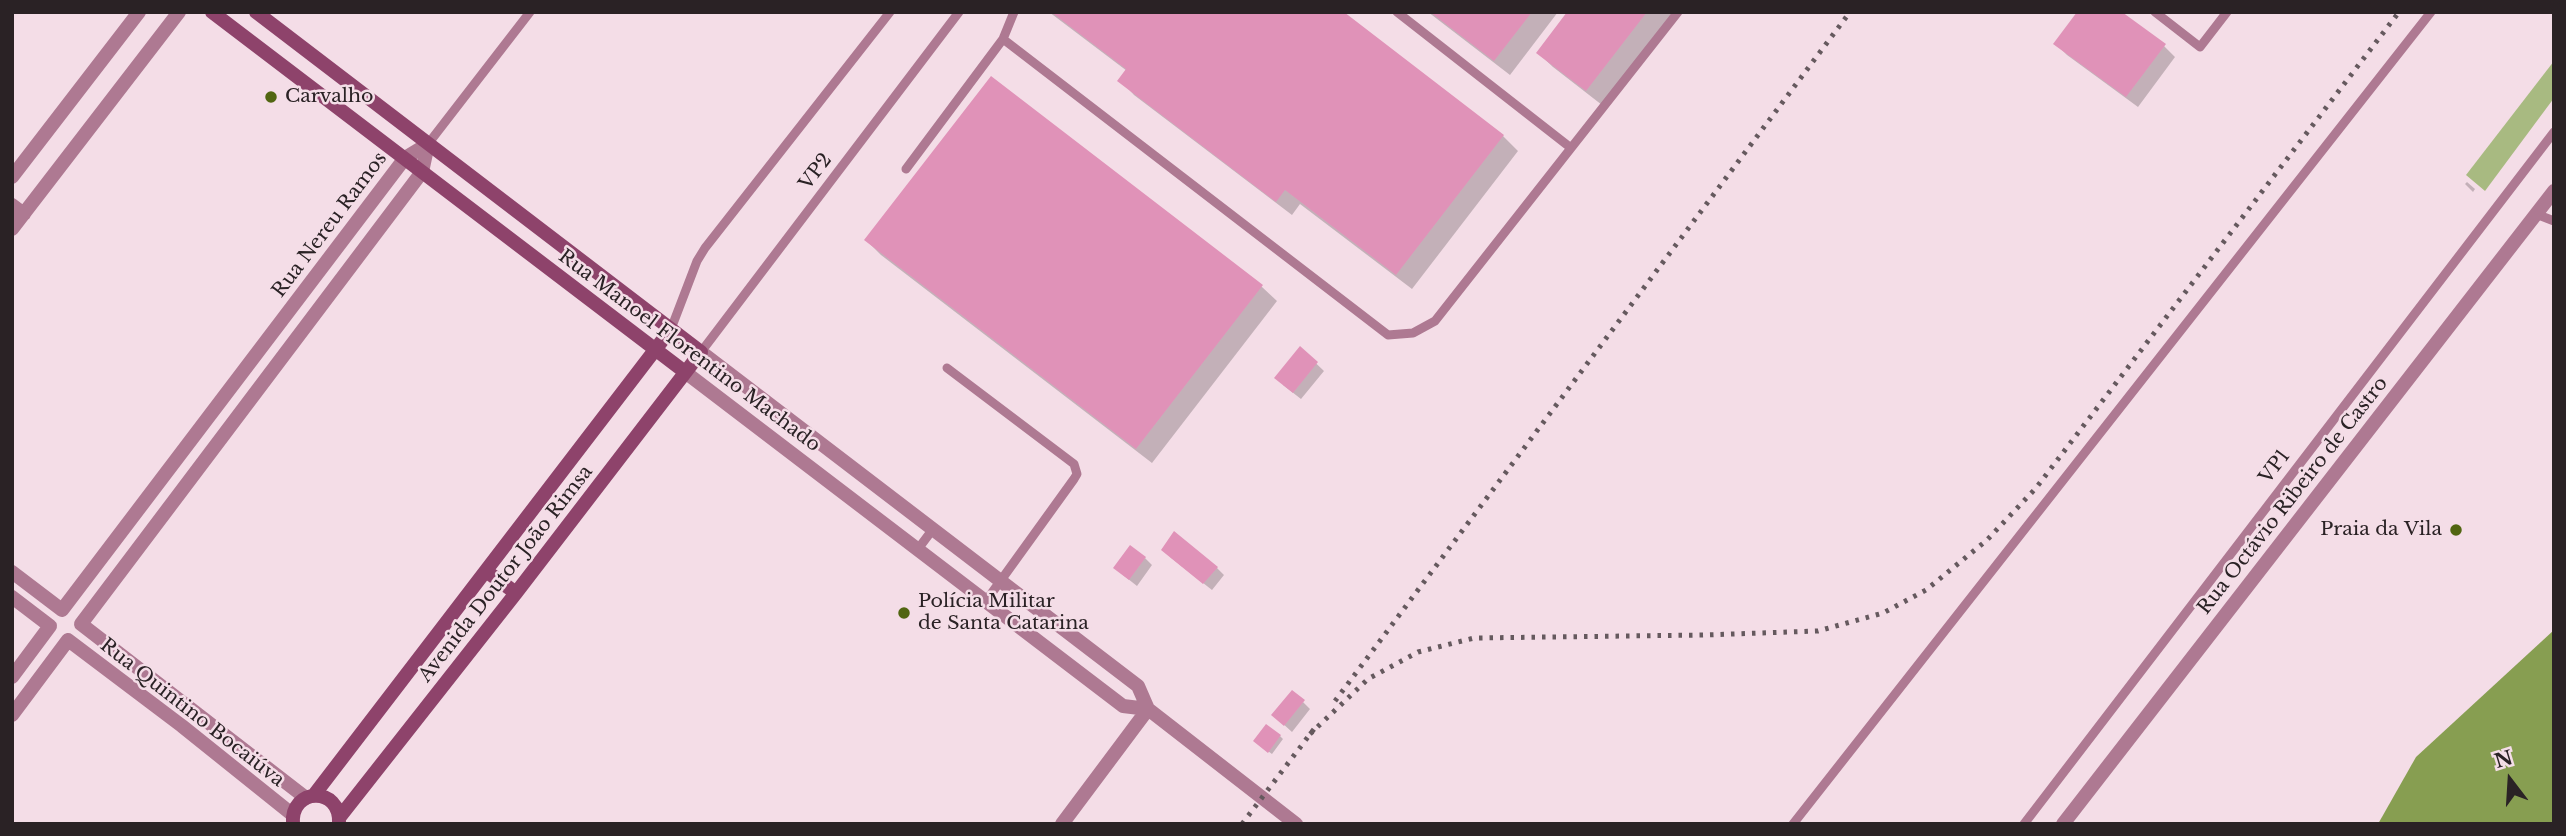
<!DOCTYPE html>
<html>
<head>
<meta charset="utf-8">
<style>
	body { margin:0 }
	#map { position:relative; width:2566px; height:836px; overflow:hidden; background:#f4dde7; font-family:"Libre Baskerville",serif }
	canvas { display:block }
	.frame { position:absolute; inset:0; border:14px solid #2a2225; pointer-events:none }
	.north { position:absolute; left:2475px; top:745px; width:70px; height:70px; -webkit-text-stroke:5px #f4dde7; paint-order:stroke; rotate:343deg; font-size:19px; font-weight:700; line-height:28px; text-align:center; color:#2a2225 }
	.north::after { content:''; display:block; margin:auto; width:24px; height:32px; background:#2a2225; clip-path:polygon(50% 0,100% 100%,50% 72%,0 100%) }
</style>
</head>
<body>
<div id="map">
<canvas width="2566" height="836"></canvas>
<div class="frame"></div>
<div class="north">N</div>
</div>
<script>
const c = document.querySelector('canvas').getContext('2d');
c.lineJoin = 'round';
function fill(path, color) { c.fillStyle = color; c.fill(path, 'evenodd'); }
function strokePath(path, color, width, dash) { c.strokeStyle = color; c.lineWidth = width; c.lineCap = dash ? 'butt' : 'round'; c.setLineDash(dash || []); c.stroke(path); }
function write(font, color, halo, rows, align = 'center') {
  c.font = font + ' "Libre Baskerville",serif'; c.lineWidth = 5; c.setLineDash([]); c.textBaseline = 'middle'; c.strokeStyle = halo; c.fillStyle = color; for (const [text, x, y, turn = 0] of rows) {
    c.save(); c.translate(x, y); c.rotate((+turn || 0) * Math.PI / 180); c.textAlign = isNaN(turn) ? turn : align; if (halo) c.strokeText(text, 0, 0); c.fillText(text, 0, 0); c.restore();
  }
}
fill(new Path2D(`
	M 2554,61 L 2554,98 L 2485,191 L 2466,175 Z`), '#a8ba81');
fill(new Path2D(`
	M 2554,630 L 2554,824 L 2378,824 L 2416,757 Z`), '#879e51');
fill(new Path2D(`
	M 1049,12 L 1341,12 L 1503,136 L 1518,151 L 1412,289 L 1300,204 L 1292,215 L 1134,95 L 1120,80 L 1127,71 Z
	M 1428,12 L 1558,12 L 1510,75 Z
	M 1570,12 L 1673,12 L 1602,105 L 1553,67 L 1538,53 Z
	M 2056,44 L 2164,46 L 2175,57 L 2138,107 L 2067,55 Z
	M 991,78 L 1262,287 L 1277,301 L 1152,463 L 881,255 L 866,240 Z
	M 2467,182 L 2475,189 L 2473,192 L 2465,184 Z
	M 1300,348 L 1324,371 L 1301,399 L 1283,385 Z
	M 1170,557 L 1217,568 L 1224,575 L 1212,590 Z
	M 1145,558 L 1152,565 L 1137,586 L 1123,575 Z
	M 1303,702 L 1310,709 L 1292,732 L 1281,722 Z
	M 1280,736 L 1283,739 L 1272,754 L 1258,744 Z`), '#0003');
fill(new Path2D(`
	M 1051,12 L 1344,12 L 1504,135 L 1396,275 L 1285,190 L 1276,202 L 1117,81 L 1126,69 Z
	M 1430,12 L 1532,12 L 1494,61 Z
	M 1567,12 L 1647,12 L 1586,91 L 1536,53 Z
	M 2077,12 L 2122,12 L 2166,44 L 2126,97 L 2053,44 Z
	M 991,76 L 1263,285 L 1136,449 L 864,240 Z
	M 1300,346 L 1318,362 L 1293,393 L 1274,378 Z
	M 1174,531 L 1218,567 L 1203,584 L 1161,550 Z
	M 1130,545 L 1146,557 L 1129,580 L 1113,568 Z
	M 1292,690 L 1305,700 L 1284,726 L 1271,715 Z
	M 1266,724 L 1281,735 L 1268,753 L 1253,741 Z`), '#e092b8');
strokePath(new Path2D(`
	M 1397,12 L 1571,148
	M 2155,12 L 2200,47 L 2227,12
	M 1003,39 L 1014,12
	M 428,144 L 530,12
	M 906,169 L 1003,39 L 1388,335 L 1413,333 L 1435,321 L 1678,12
	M 2536,214 L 2554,221
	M 671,329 L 697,261 L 705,248 L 890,12
	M 701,352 L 959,12
	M 947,368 L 1074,464 L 1077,474 L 1074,479 L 986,601
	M 918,549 L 933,529
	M 1793,824 L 2431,12
	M 2024,824 L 2554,132`), '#ae7992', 9);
strokePath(new Path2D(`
	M 12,177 L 139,12
	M 12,205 L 24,214
	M 12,229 L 179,12
	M 701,352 L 1138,686 L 1148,709
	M 685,372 L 1123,706 L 1148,709 L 1296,824
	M 12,572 L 62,610 L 405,158 L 428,144
	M 12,597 L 50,626 L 12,677
	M 12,715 L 68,640 L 182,726 L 293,815
	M 306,798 L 81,624 L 422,172 L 428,144
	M 1062,824 L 1148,709
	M 2063,824 L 2554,191`), '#ae7992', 14);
strokePath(new Path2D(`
	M 212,12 L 685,372
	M 256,12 L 701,352 L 516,593 L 339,818
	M 486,571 L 516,593
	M 314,795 L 671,329
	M 293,824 C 290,787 341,786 339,823`), '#8e436b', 14);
strokePath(new Path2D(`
	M 1335,701 L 1850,12
	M 1310,734 L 1368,679 L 1418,652 L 1474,638 L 1703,635 L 1818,631 L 1883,613 L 1926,590 L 1987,540 L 2036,488 L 2399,12
	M 1242,824 L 1314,729`), '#65595e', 5, [3.5, 7]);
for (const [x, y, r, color] of [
	[271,97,7,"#516511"],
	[2456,530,7,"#516511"],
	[904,613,7,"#516511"]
]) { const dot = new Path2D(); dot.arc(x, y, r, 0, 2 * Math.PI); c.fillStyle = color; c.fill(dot); strokePath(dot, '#f4dde7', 2.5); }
write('19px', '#2a2225', '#f4dde7', [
	["Carvalho",285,97],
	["Praia da Vila",2442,530,"right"],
	["Polícia Militar",918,602],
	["de Santa Catarina",918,624]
], 'left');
write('19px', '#2a2225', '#f4dde7', [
	["VP2",816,172,-53],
	["Rua Nereu Ramos",330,225,-53],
	["Rua Manoel Florentino Machado",689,351,37],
	["VP1",2275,467,-53],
	["Rua Octávio Ribeiro de Castro",2293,496,-52],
	["Avenida Doutor João Rimsa",506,574,-52],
	["Rua Quintino Bocaiúva",192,713,38]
]);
</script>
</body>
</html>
